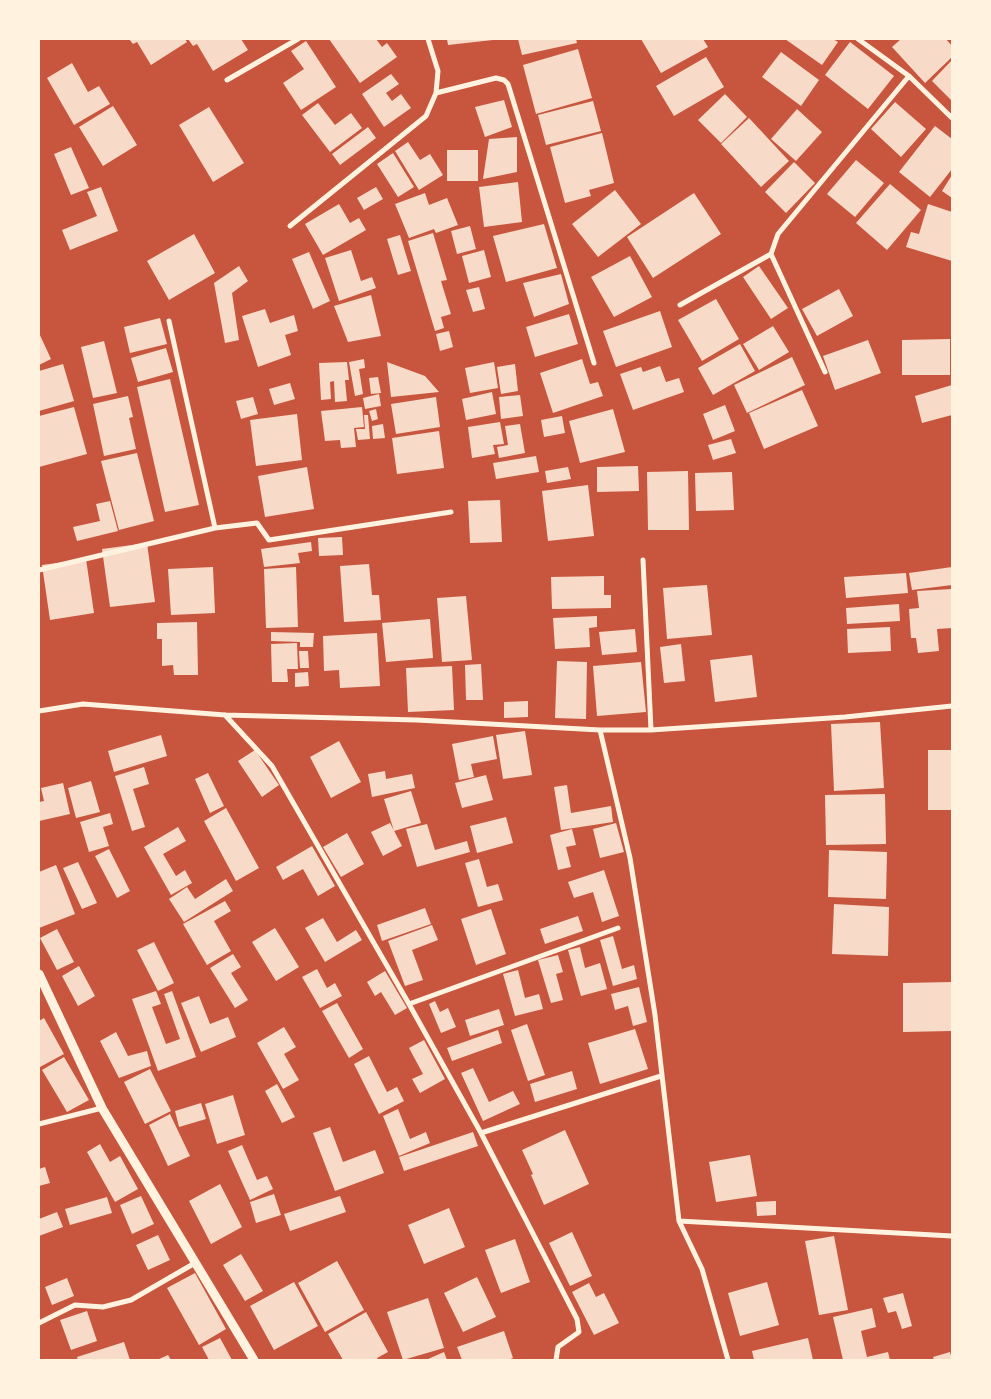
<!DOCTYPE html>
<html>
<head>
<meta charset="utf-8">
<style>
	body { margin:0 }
	#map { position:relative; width:991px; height:1399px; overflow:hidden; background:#c8553d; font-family:Bitter,serif }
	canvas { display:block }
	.frame { position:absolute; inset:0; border:40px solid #fff3e0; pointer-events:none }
</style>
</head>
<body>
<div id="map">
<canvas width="991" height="1399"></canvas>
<div class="frame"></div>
</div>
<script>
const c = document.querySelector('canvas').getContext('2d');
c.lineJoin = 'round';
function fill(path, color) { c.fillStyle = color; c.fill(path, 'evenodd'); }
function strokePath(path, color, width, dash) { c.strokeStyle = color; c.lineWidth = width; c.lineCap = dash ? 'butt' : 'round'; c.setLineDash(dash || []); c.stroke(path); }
fill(new Path2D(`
	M 129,39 L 185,39 L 187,42 L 151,65 L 137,42 L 133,44 Z
	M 188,39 L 241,39 L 248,50 L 213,71 L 197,44 L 193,46 Z
	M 329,39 L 376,39 L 382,47 L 387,43 L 397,57 L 360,83 Z
	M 447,39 L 493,39 L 493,40 L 448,45 Z
	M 518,39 L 576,39 L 577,43 L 522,55 Z
	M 641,39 L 703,39 L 708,47 L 661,73 Z
	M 785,39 L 833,39 L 838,42 L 822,65 Z
	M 901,39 L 946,39 L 952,46 L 952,57 L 925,83 L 892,47 Z
	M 306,41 L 336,87 L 301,110 L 283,83 L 304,69 L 291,51 Z
	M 850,42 L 894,76 L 868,109 L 825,75 Z
	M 578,49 L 592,98 L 536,114 L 523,65 Z
	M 781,52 L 819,80 L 801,106 L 762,77 Z
	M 706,57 L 724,87 L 674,116 L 656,86 Z
	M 952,60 L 952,101 L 932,81 Z
	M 72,63 L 88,92 L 99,86 L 110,104 L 74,125 L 47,78 Z
	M 391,74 L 399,84 L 386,93 L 392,101 L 401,94 L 411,108 L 384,127 L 362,94 Z
	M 725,94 L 747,117 L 721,143 L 698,120 Z
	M 504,100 L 512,127 L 485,137 L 475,107 Z
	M 593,101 L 601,131 L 546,145 L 538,115 Z
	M 895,102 L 926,129 L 901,157 L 871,129 Z
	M 318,103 L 335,125 L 351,113 L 362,128 L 330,152 L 302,115 Z
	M 113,106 L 137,145 L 103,166 L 79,127 Z
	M 209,107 L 244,163 L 213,182 L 179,125 Z
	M 797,109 L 822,132 L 796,161 L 771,139 Z
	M 749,118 L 789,161 L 761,187 L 721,144 Z
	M 935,126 L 952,139 L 952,169 L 930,197 L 899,172 Z
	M 368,127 L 376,138 L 340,165 L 332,154 Z
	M 602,133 L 614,183 L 589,190 L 591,196 L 565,203 L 550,147 Z
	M 517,137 L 517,172 L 483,179 L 489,139 Z
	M 408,142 L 420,160 L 430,154 L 443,175 L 419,190 L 395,151 Z
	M 71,147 L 89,188 L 71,195 L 54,154 Z
	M 447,150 L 478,150 L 478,181 L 447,181 Z
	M 393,153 L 414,187 L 398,197 L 377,164 Z
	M 856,160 L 884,183 L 855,217 L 827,194 Z
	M 794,162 L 815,183 L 786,213 L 765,192 Z
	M 952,175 L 952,198 L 942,191 Z
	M 518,182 L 522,222 L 484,227 L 479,187 Z
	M 890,184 L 921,210 L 887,250 L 856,223 Z
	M 101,187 L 118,231 L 70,250 L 62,230 L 97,216 L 87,192 Z
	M 376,187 L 383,199 L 364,210 L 357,198 Z
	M 615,190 L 641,224 L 598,257 L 572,224 Z
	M 425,193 L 429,205 L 447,198 L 458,225 L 436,233 L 434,229 L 409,238 L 395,204 Z
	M 694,193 L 721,234 L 653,278 L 627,237 Z
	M 339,204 L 350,223 L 359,218 L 366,230 L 323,255 L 305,224 Z
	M 928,204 L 952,212 L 952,261 L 906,247 L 911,232 L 919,234 Z
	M 544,224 L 557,268 L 506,282 L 493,236 Z
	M 470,226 L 476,249 L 457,254 L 451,231 Z
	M 433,233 L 447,280 L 441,281 L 451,314 L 441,317 L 444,328 L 435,331 L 408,241 Z
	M 194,234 L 215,273 L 169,300 L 147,261 Z
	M 400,235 L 411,271 L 398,275 L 387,239 Z
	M 351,250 L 361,281 L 372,277 L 376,288 L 339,301 L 325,258 Z
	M 484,250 L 491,277 L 469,283 L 462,256 Z
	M 309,252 L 330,301 L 313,309 L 292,259 Z
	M 630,256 L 652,297 L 614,317 L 591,277 Z
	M 239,266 L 248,281 L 232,293 L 239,340 L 225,343 L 214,283 Z
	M 759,266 L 788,308 L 771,319 L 743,277 Z
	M 561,274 L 569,304 L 534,317 L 523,283 Z
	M 479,287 L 485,309 L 473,312 L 466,290 Z
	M 839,289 L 853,316 L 817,336 L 802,309 Z
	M 371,295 L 381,336 L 348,342 L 334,306 Z
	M 716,299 L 739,339 L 702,361 L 678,320 Z
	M 265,309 L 270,323 L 294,315 L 298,331 L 285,335 L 291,355 L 258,367 L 242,316 Z
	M 660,311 L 672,347 L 616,367 L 603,331 Z
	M 569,314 L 578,344 L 535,357 L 526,327 Z
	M 160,318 L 167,344 L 130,353 L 124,327 Z
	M 773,326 L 789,352 L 759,370 L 743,344 Z
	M 449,331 L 453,347 L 440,351 L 436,334 Z
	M 39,333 L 51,359 L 39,365 Z
	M 950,339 L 950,375 L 902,375 L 902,340 Z
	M 868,340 L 881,373 L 835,390 L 823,356 Z
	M 104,341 L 117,393 L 93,398 L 81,347 Z
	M 740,344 L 755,371 L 713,395 L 698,368 Z
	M 166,348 L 173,372 L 138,382 L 131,358 Z
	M 792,357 L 805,385 L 747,413 L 734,385 Z
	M 364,359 L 365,368 L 359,369 L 363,394 L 355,396 L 349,362 Z
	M 582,359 L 590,384 L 598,382 L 603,396 L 553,413 L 540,373 Z
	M 347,362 L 349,380 L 345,380 L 347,401 L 335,402 L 334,381 L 330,382 L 331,399 L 321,400 L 319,363 Z
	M 387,362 L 425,376 L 439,392 L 391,397 Z
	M 494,362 L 498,388 L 470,393 L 465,368 Z
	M 63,364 L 74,401 L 39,411 L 39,371 Z
	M 515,364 L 518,391 L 501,394 L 497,367 Z
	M 660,366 L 666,382 L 679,378 L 684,392 L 633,410 L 620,374 L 641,367 L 643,372 Z
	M 378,377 L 381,393 L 371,394 L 369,378 Z
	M 170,379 L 199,505 L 165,512 L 137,387 Z
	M 290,383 L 295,399 L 274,405 L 269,389 Z
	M 952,385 L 952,415 L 922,423 L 915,396 Z
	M 802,390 L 818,426 L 764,449 L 749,413 Z
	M 492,392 L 496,414 L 466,420 L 462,399 Z
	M 379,394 L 381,406 L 365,409 L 363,398 Z
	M 520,395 L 523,416 L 501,419 L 499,397 Z
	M 128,396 L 133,417 L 129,418 L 136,449 L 104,456 L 93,404 Z
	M 253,397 L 258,414 L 241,419 L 236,401 Z
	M 436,397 L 440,427 L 396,434 L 391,404 Z
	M 725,405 L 735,431 L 713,440 L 703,414 Z
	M 74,407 L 87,454 L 39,467 L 39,416 Z
	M 362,407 L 364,427 L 354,428 L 356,447 L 341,448 L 340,440 L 325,441 L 321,411 Z
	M 376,409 L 378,419 L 372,421 L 369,411 Z
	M 613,409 L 625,452 L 580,463 L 569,421 Z
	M 297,414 L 302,460 L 256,466 L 250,420 Z
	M 364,415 L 368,415 L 370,439 L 358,440 L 356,429 L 365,429 Z
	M 562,416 L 565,433 L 544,437 L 541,420 Z
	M 500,422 L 504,444 L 493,445 L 495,454 L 472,458 L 468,427 Z
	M 383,424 L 385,438 L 373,439 L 372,426 Z
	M 520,424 L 525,453 L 499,458 L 497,447 L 508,445 L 505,426 Z
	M 439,431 L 444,468 L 397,474 L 392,438 Z
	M 731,439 L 736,453 L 713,460 L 708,445 Z
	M 137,453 L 154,521 L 119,530 L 101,461 Z
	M 536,456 L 539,472 L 496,479 L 493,463 Z
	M 638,466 L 639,491 L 597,492 L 597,467 Z
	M 307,467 L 314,509 L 265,517 L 258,476 Z
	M 568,467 L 571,479 L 547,483 L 545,471 Z
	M 688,471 L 689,530 L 648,530 L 647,472 Z
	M 732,472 L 734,510 L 696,511 L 695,473 Z
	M 588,485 L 594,536 L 548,541 L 542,491 Z
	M 500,500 L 502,542 L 470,543 L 468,501 Z
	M 110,501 L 118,531 L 77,541 L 73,527 L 100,521 L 96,504 Z
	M 342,537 L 343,555 L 319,556 L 318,538 Z
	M 311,542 L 312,551 L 298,553 L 300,563 L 264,567 L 261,549 Z
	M 147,543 L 155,602 L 110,607 L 102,549 Z
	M 86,559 L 94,613 L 50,620 L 42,565 Z
	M 369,564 L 372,595 L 379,595 L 381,620 L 344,622 L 340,566 Z
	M 213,567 L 215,613 L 171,615 L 168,569 Z
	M 296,567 L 298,627 L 266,628 L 264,569 Z
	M 952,567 L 952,585 L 912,590 L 909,573 Z
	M 906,573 L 908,593 L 846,598 L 844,577 Z
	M 604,576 L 604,595 L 611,595 L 611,608 L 552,609 L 551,577 Z
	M 707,585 L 712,635 L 667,639 L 663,588 Z
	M 952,589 L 952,628 L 937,629 L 939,651 L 918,653 L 916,638 L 911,638 L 909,609 L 919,608 L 917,591 Z
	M 466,596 L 472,660 L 442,662 L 437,598 Z
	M 899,604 L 900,621 L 847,624 L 846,608 Z
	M 597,616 L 597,627 L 589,628 L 590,647 L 555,649 L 553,618 Z
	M 430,619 L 433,658 L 386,662 L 382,623 Z
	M 197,622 L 198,675 L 174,675 L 173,665 L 162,666 L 162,639 L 157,639 L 157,623 Z
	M 890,627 L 891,651 L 848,653 L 847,629 Z
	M 635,629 L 637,652 L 602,655 L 599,632 Z
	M 271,632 L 314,633 L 313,647 L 300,647 L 300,642 L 271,641 Z
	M 377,633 L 380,686 L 340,688 L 339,670 L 324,671 L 323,636 Z
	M 297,643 L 298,669 L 287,669 L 288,682 L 272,682 L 271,644 Z
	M 681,644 L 685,681 L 664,683 L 660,647 Z
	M 299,651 L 308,651 L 309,668 L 300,668 Z
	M 752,655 L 757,697 L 715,702 L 710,660 Z
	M 557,661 L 587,662 L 586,719 L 555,718 Z
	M 641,662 L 646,712 L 597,716 L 593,666 Z
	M 481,664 L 483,700 L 466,700 L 465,665 Z
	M 452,666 L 454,710 L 408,712 L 406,668 Z
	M 308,672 L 309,686 L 295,687 L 295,673 Z
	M 528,701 L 528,717 L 504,718 L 504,702 Z
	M 880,722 L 884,788 L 834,791 L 831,724 Z
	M 525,731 L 532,775 L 503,779 L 496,735 Z
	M 161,735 L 167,756 L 114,772 L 108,751 Z
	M 493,736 L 497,759 L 471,764 L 474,777 L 459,780 L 452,744 Z
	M 339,741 L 361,782 L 331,798 L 310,757 Z
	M 255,750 L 279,785 L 262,797 L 238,761 Z
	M 928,750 L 952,750 L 952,810 L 928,810 Z
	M 144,767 L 149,784 L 133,789 L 145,827 L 132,831 L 115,776 Z
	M 385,771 L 386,779 L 412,774 L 415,788 L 372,797 L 368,774 Z
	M 208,773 L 224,806 L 210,813 L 195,779 Z
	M 486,775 L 493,800 L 462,808 L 455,783 Z
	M 91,781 L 100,812 L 76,818 L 68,788 Z
	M 63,783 L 70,814 L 39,821 L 39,802 L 44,801 L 41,788 Z
	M 567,785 L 571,813 L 611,806 L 613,822 L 561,830 L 554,787 Z
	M 411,791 L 421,823 L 394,831 L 384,799 Z
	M 885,794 L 886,844 L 826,845 L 825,795 Z
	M 226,808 L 259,868 L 236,881 L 204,821 Z
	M 110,813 L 113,824 L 103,827 L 109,846 L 89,852 L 80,822 Z
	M 506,817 L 513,843 L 477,853 L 470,826 Z
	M 390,823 L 402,846 L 383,856 L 371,832 Z
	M 616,823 L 624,852 L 600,858 L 593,829 Z
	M 427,824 L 435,850 L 467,841 L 470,852 L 417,867 L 406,829 Z
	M 178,827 L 186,841 L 163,854 L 176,876 L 185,870 L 192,883 L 171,895 L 144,847 Z
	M 572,829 L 576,845 L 566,847 L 571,867 L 558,870 L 550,835 Z
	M 347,833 L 364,864 L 341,877 L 323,847 Z
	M 312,846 L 335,886 L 318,896 L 303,869 L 283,880 L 276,867 Z
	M 109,849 L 130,891 L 117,898 L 95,856 Z
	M 829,850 L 887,852 L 886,899 L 828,897 Z
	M 479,859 L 487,887 L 498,884 L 503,900 L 478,907 L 465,863 Z
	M 78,862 L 97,903 L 82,909 L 63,868 Z
	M 56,865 L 75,914 L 39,928 L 39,872 Z
	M 604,870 L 619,916 L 602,922 L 593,892 L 574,898 L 568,882 Z
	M 226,879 L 233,891 L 184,922 L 169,899 L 187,887 L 195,899 Z
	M 225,901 L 231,911 L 214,921 L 231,951 L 207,965 L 183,924 Z
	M 834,904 L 889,907 L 888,956 L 832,954 Z
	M 425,908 L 431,924 L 382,941 L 377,925 Z
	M 491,909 L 506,954 L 476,965 L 461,919 Z
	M 578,916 L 583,931 L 545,944 L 540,929 Z
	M 323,918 L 337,942 L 356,930 L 362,940 L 325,962 L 305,928 Z
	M 432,925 L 438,940 L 412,950 L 423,980 L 405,986 L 388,941 Z
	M 275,928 L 299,967 L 276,981 L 252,942 Z
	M 57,929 L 74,962 L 57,970 L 40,938 Z
	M 613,936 L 622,969 L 634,965 L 637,979 L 613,986 L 600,940 Z
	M 154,942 L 174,983 L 158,991 L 137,950 Z
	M 580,947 L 585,968 L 600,963 L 607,989 L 581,996 L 568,950 Z
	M 233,954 L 241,967 L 231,973 L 248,1000 L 235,1008 L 210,968 Z
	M 558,955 L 563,972 L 556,974 L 563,1000 L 551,1003 L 538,960 Z
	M 79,966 L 95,996 L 78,1006 L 62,976 Z
	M 317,969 L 327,988 L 335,983 L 342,996 L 320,1008 L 302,977 Z
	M 518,970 L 525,998 L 539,994 L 543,1009 L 515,1016 L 503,974 Z
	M 385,971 L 407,1008 L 395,1015 L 381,992 L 375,996 L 367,982 Z
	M 952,982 L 952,1031 L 903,1032 L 903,983 Z
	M 639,987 L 647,1022 L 633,1026 L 628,1006 L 615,1010 L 611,994 Z
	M 156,991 L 161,1004 L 152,1007 L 166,1044 L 180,1039 L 164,994 L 172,991 L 196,1057 L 158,1071 L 132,999 Z
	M 199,996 L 210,1024 L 228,1017 L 236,1037 L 201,1052 L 181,1003 Z
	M 435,1001 L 440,1012 L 448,1008 L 456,1027 L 441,1033 L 429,1004 Z
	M 337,1003 L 363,1049 L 349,1058 L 322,1011 Z
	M 499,1009 L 504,1025 L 470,1036 L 465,1020 Z
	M 44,1018 L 64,1054 L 40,1067 L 39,1021 Z
	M 527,1024 L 545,1075 L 528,1081 L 511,1030 Z
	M 284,1027 L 296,1047 L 284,1054 L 299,1080 L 283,1089 L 257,1043 Z
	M 635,1029 L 648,1069 L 600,1084 L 588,1043 Z
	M 498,1030 L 502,1043 L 452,1061 L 447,1048 Z
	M 116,1032 L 128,1056 L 147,1051 L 151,1066 L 119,1078 L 100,1041 Z
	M 424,1040 L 445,1079 L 420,1093 L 412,1079 L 423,1074 L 409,1048 Z
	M 369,1056 L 387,1092 L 397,1087 L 404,1101 L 379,1114 L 354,1064 Z
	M 64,1057 L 89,1100 L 67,1112 L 42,1070 Z
	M 473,1068 L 489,1102 L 513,1091 L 520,1104 L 483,1121 L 461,1073 Z
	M 150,1069 L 171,1111 L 145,1124 L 124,1082 Z
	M 572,1071 L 577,1089 L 535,1102 L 530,1084 Z
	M 277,1084 L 295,1117 L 282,1123 L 265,1091 Z
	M 233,1095 L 245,1135 L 217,1144 L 205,1104 Z
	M 201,1103 L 206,1119 L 179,1127 L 175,1111 Z
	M 398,1109 L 410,1139 L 426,1132 L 430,1143 L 399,1156 L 383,1116 Z
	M 170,1114 L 190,1156 L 168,1166 L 149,1125 Z
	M 330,1127 L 343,1162 L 375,1150 L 384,1173 L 335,1191 L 313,1133 Z
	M 565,1130 L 589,1184 L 544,1205 L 531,1175 L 533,1174 L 522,1150 Z
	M 473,1132 L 478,1146 L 404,1171 L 399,1157 Z
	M 100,1144 L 110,1162 L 120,1156 L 138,1189 L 115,1202 L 87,1152 Z
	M 242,1145 L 257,1180 L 267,1176 L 273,1189 L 250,1200 L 228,1151 Z
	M 750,1155 L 757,1196 L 716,1202 L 709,1162 Z
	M 45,1167 L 50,1183 L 39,1186 L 39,1169 Z
	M 220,1184 L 242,1227 L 211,1244 L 189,1201 Z
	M 274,1194 L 281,1215 L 256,1223 L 250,1202 Z
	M 141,1196 L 154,1224 L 132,1234 L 120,1205 Z
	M 340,1196 L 346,1212 L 290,1231 L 284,1214 Z
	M 107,1197 L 112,1213 L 70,1225 L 65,1209 Z
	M 776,1201 L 776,1215 L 757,1216 L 756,1202 Z
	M 449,1208 L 465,1247 L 424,1264 L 408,1225 Z
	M 57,1212 L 63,1227 L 39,1236 L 39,1219 Z
	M 572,1232 L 592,1276 L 570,1286 L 549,1243 Z
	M 158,1235 L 170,1260 L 148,1270 L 136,1245 Z
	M 834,1236 L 848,1310 L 819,1315 L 805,1241 Z
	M 515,1239 L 530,1282 L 501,1293 L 485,1250 Z
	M 241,1254 L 263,1291 L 245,1301 L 223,1265 Z
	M 337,1261 L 364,1310 L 325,1332 L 298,1283 Z
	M 195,1273 L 226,1329 L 199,1345 L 167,1288 Z
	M 477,1277 L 496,1317 L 463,1332 L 444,1293 Z
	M 67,1278 L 74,1296 L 52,1305 L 45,1287 Z
	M 294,1282 L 318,1326 L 274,1350 L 250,1306 Z
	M 767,1282 L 779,1325 L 740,1336 L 728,1293 Z
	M 589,1283 L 596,1297 L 604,1293 L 619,1323 L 594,1335 L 572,1292 Z
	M 903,1293 L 912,1326 L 902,1329 L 896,1311 L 888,1313 L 883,1298 Z
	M 428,1298 L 444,1348 L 403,1360 L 387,1312 Z
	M 872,1308 L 876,1327 L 861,1331 L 867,1357 L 888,1352 L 890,1360 L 843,1360 L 833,1317 Z
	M 87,1311 L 97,1341 L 71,1350 L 60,1320 Z
	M 366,1312 L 388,1352 L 377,1358 L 378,1360 L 343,1360 L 328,1334 Z
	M 504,1331 L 513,1358 L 508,1360 L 462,1360 L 457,1347 Z
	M 220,1338 L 232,1360 L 209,1360 L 202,1347 Z
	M 808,1338 L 813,1360 L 754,1360 L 752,1351 Z
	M 124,1342 L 130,1360 L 78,1360 L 77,1357 Z
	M 444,1352 L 447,1360 L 429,1360 L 428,1359 Z
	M 950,1352 L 952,1360 L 934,1360 L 933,1357 Z
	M 168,1355 L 171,1360 L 157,1360 Z`), '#f7dbc8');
strokePath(new Path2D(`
	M 858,39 L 909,76 L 952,118
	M 227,80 L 298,39
	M 436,93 L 496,78 L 504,80 L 508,84 L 594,363
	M 290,226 L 426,116 L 436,93 L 438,71 L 428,39
	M 771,254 L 825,372
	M 680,305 L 771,254 L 778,234 L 909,76
	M 169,321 L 215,528
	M 643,560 L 651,730
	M 39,570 L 215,528 L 257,523 L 269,540 L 451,512
	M 39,711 L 83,704 L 225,715 L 417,720 L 600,730 L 651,730 L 845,717 L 952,706
	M 225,715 L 272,766 L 409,1004 L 481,1133 L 577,1319 L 579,1332 L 558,1347 L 556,1360
	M 600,730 L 630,858 L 655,1015 L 679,1221 L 702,1269 L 728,1360
	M 409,1004 L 618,928
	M 39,1124 L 102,1108
	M 481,1133 L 661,1076
	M 679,1221 L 952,1236
	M 39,1323 L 75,1305 L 103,1307 L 131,1300 L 195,1263`), '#fff3e0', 5);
strokePath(new Path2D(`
	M 39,974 L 102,1108 L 254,1360`), '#fff3e0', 9);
</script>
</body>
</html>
